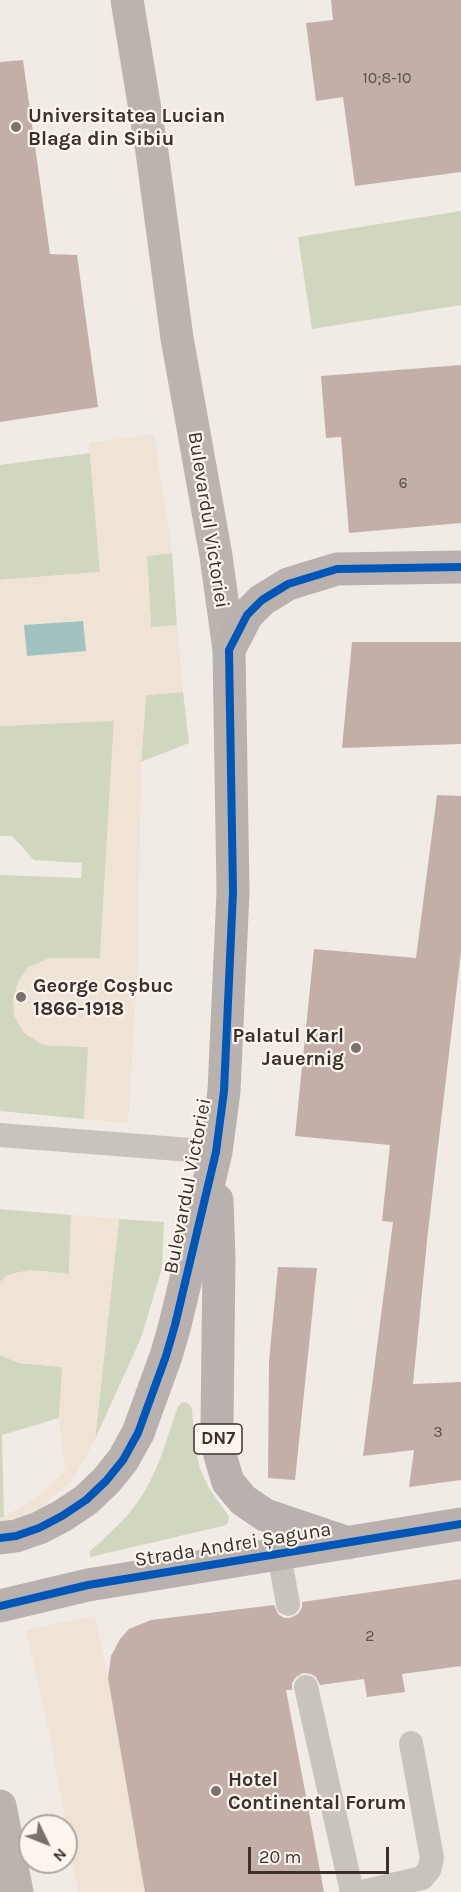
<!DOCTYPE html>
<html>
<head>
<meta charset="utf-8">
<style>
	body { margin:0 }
	#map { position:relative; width:461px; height:1892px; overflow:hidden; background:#f0ebe5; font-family:Karla,sans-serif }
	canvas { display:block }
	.north { position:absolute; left:18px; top:1814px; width:60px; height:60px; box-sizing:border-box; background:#fbf5ee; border:2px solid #aea6a0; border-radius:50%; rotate:133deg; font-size:16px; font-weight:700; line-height:24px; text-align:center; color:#3b302b }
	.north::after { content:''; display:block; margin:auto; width:21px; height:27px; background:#7a716c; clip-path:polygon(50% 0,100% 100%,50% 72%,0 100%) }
	.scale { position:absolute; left:248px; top:1847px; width:141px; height:27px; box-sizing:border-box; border:3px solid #3b302b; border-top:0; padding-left:8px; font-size:18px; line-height:21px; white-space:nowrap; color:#3b302b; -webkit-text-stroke:4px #fbf5ee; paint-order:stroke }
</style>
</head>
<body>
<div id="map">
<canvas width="461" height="1892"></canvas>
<div class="north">N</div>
<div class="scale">20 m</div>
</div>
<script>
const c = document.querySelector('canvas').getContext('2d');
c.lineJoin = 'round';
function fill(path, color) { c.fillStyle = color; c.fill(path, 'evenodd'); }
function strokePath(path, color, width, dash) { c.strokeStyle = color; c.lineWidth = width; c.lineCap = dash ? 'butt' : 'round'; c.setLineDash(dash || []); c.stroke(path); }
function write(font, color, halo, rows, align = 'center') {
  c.font = font + ' Karla,sans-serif'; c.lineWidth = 4.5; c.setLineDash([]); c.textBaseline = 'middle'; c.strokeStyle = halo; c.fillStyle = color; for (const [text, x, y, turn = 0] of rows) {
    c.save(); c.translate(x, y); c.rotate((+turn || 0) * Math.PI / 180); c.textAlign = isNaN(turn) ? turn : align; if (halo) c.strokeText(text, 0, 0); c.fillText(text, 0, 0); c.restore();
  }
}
fill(new Path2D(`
	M 461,211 L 461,305 L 312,329 L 298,237 Z
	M 90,453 L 100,572 L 0,580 L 0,465 Z
	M 172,553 L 177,625 L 151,628 L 147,556 Z
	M 183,692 L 189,743 L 141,762 L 146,695 Z
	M 114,720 L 100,959 L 49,958 L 43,1045 L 89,1047 L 84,1119 L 0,1111 L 0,875 L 81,878 L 82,863 L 34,860 L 12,836 L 0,836 L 0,726 Z
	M 0,1209 L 71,1215 L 69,1274 C 46,1272 19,1265 0,1282 Z
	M 119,1219 L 164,1222 L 162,1268 L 141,1338 L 95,1439 Z
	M 0,1355 L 19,1363 L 63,1367 L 59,1418 L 2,1435 L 4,1517 L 0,1517 Z
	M 186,1402 L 190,1405 L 192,1409 C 194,1434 194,1459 206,1482 C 212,1495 222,1505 229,1517 L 228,1523 L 223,1526 L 90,1557 L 90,1551 C 112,1532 135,1511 148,1485 C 162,1460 168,1433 178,1407 L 181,1403 Z`), '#d1d6bf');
fill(new Path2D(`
	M 154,434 L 172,553 L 147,556 L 151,627 L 177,625 L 183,692 L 146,695 L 141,762 L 138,962 L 128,1123 L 84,1119 L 88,1047 L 43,1045 L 24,1033 L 14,1016 L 13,999 L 18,982 L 28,967 L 49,958 L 100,958 L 114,721 L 0,726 L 0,580 L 100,572 L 89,443 Z
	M 71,1215 L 119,1219 L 95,1439 L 74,1478 L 44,1505 L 8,1527 L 0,1528 L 0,1517 L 4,1517 L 38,1497 L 65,1471 L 59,1418 L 62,1367 L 19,1363 L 0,1355 L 0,1282 L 7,1275 L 29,1270 L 69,1274 Z
	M 95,1616 L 108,1678 L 145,1891 L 142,1892 L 78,1892 L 51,1741 L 26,1630 Z`), '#eee3d5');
fill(new Path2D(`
	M 83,621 L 86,651 L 27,656 L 24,625 Z`), '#a1c2c1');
fill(new Path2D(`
	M 331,0 L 461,0 L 461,172 L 355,186 L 343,97 L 316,101 L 306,23 L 333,20 Z
	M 23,60 L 50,254 L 77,255 L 98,407 L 0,422 L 0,62 Z
	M 461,365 L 461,523 L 349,533 L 341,437 L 326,438 L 321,376 Z
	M 352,642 L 461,642 L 461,744 L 342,748 Z
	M 437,795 L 461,796 L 461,952 L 428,1231 L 413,1384 L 461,1382 L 461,1480 L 409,1487 L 414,1450 L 363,1456 L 393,1222 L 382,1221 L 390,1145 L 295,1136 L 314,949 L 416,958 Z
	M 278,1267 L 317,1268 L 295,1480 L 268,1478 L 269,1361 Z
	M 461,1579 L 461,1666 L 402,1674 L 405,1692 L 367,1697 L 364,1679 L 320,1685 L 316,1677 L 311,1674 L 303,1673 L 296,1677 L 292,1683 L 292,1690 L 286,1690 L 324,1892 L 145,1892 L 108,1678 L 111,1656 L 120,1639 L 129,1629 L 151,1620 L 274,1605 L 278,1614 L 284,1618 L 290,1618 L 298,1614 L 302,1608 L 302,1602 Z`), '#c3afa7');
strokePath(new Path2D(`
	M 0,1135 L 216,1152
	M 279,1554 L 288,1604
	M 306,1687 L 352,1892
	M 362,1892 L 422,1878 L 429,1870 L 432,1858 L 411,1743`), '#c9c3be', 24);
strokePath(new Path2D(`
	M 127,0 L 152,152 L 177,338 L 216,556 L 229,650
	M 0,1806 L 17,1892`), '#bab3ae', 33);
strokePath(new Path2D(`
	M 217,1200 L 219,1258 L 217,1426 L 220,1455 L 228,1482 L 243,1500 L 265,1515 L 348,1543
	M 0,1538 L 16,1536 L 39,1528 L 62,1516 L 86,1500 L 106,1481 L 123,1460 L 138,1433 L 166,1356 L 175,1325 L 216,1152 L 224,1091 L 233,892 L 229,650 L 247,615 L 262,600 L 288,584 L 337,569 L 461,567
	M 0,1606 L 88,1585 L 461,1524`), '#b8b1ad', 33);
strokePath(new Path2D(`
	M 0,1538 L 16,1536 L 39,1528 L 62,1516 L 86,1500 L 106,1481 L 123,1460 L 138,1433 L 166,1356 L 175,1325 L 216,1152 L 224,1091 L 233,892 L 229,650 L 247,615 L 262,600 L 288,584 L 337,569 L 461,567
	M 0,1606 L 88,1585 L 461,1524`), '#0057b8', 8);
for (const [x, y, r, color] of [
	[16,127,6,"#7a716c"],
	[21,997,6,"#7a716c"],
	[356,1048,6,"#7a716c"],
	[216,1791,6,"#7a716c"]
]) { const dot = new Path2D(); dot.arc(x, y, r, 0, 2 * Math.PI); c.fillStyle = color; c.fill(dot); strokePath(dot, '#fbf5ee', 2); }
write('16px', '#5d504a', null, [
	["10;8-10",387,78],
	["6",403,483],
	["3",438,1432],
	["2",370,1636]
]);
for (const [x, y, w] of [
	[218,1439,48]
]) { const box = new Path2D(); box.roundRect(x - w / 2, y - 15, w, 30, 4.5); c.fillStyle = '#fbf5ee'; c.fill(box); strokePath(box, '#3b302b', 1.5); }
write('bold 18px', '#3b302b', null, [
	["DN7",218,1439]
]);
write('bold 20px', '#3b302b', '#fbf5ee', [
	["Universitatea Lucian",28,116],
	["Blaga din Sibiu",28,139],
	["George Coșbuc",33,986],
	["1866-1918",33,1009],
	["Palatul Karl",344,1036,"right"],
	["Jauernig",344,1059,"right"],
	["Hotel",228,1780],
	["Continental Forum",228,1803]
], 'left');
write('20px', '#3b302b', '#fbf5ee', [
	["Bulevardul Victoriei",208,520,81],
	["Bulevardul Victoriei",188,1186,-79],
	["Strada Andrei Șaguna",233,1545,-9]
]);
</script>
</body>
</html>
